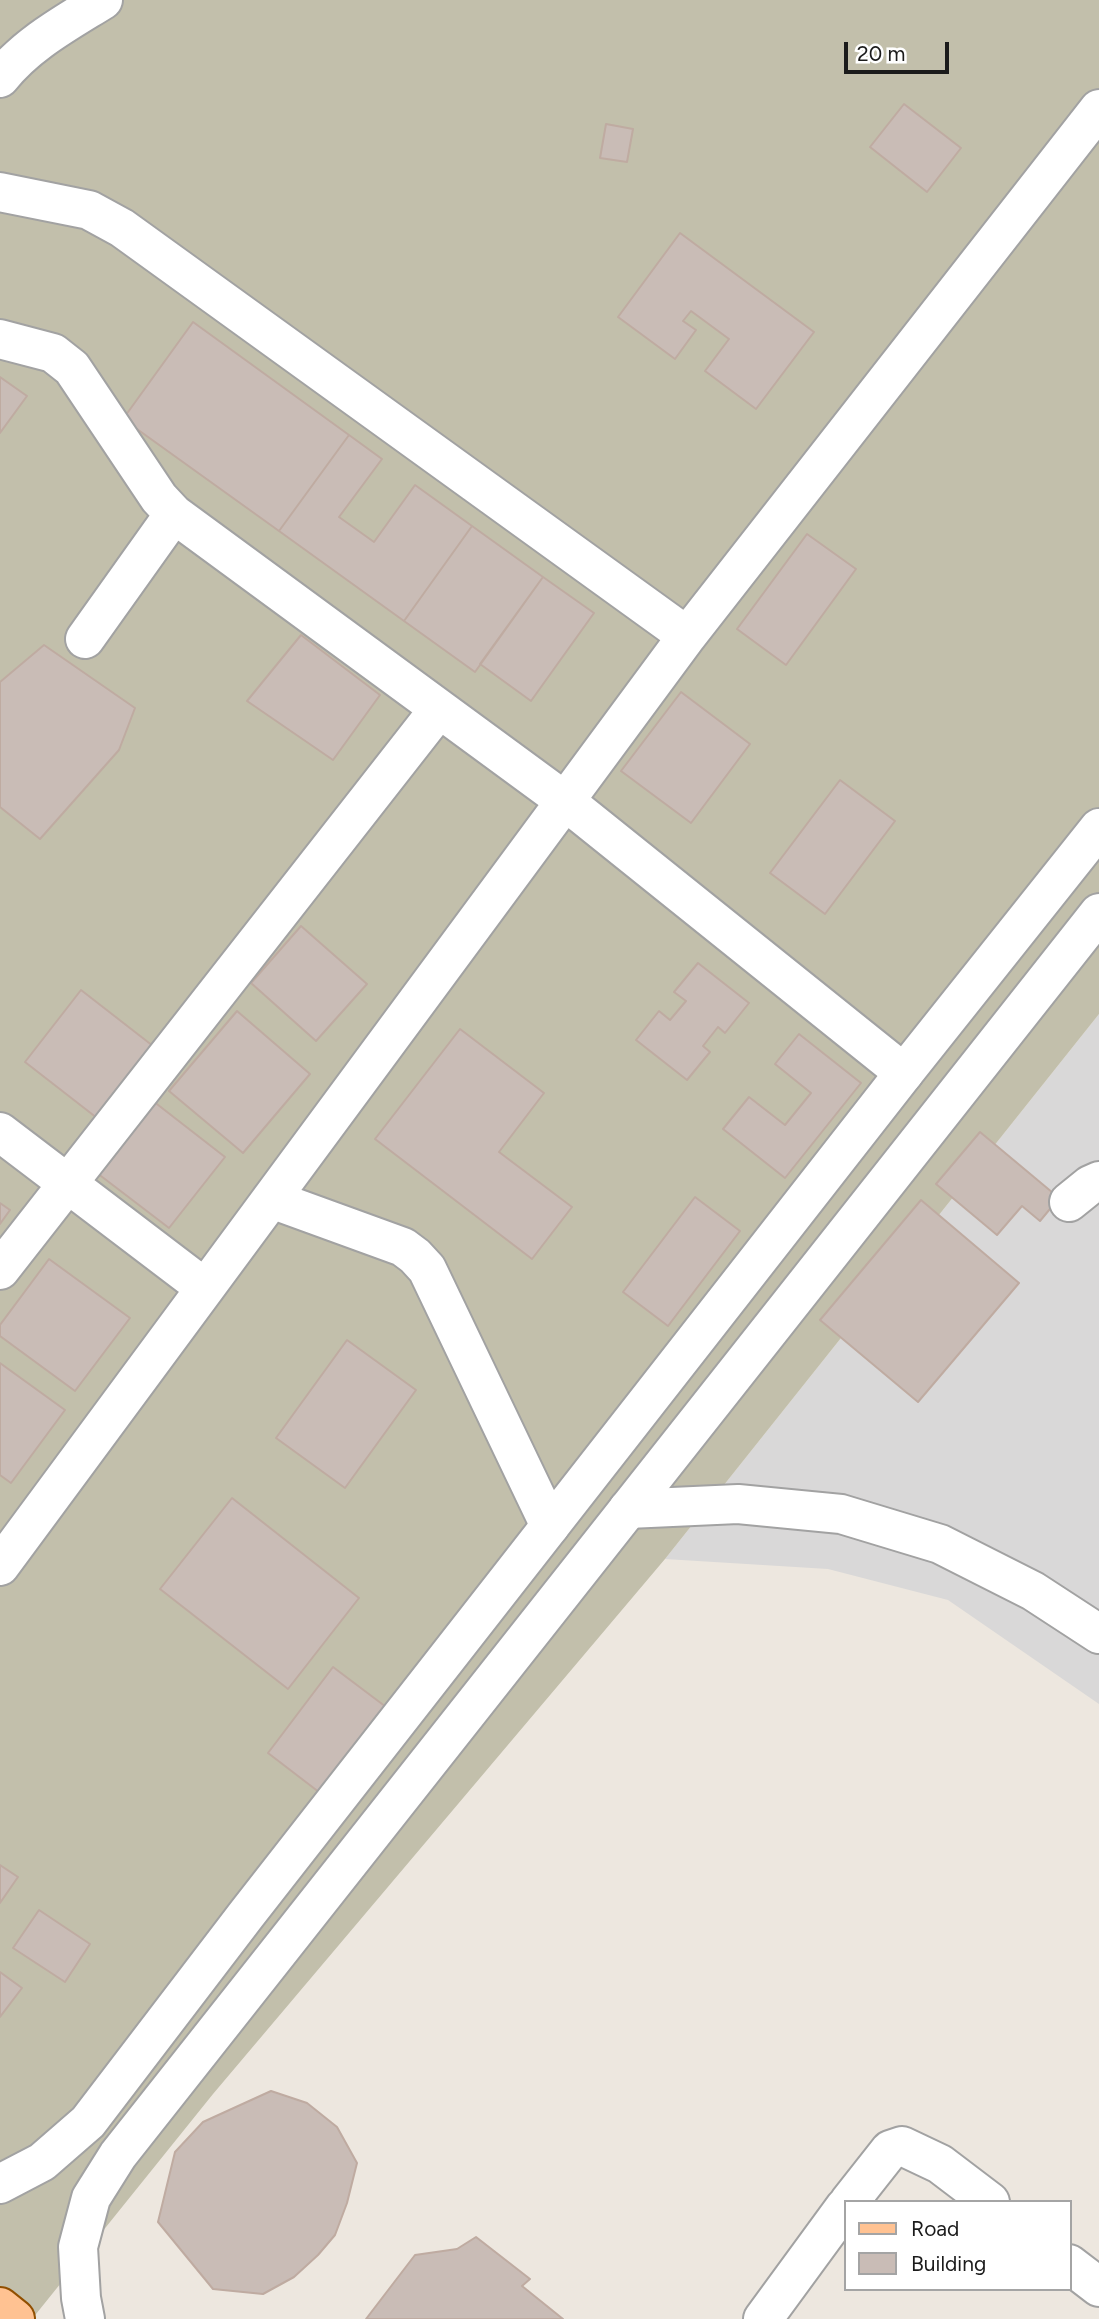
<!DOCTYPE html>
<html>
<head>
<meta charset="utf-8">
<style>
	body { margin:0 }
	#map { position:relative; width:1099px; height:2319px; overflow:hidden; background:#ede7df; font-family:Figtree,sans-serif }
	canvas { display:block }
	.legend { position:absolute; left:844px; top:2200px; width:228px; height:91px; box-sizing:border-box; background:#fff; border:2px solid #a4a4a4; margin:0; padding:9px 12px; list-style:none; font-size:21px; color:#1b1b1b }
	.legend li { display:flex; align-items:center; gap:14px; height:35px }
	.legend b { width:35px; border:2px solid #a4a4a4 }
	.scale { position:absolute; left:844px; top:42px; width:105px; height:32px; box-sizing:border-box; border:4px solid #1b1b1b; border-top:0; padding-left:9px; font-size:21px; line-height:24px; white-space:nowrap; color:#1b1b1b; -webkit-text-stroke:5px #fff; paint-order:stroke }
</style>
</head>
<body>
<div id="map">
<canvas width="1099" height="2319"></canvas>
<ul class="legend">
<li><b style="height:9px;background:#ffc292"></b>Road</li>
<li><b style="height:19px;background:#c9bcb6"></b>Building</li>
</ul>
<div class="scale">20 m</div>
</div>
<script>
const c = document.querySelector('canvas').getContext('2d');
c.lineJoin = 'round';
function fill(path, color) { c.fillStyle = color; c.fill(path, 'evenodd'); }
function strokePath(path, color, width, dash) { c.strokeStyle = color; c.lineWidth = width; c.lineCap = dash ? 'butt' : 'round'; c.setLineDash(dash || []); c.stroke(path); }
fill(new Path2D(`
	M 1099,1014 L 1099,1704 L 948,1600 L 828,1569 L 665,1559 Z`), '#d9d8d8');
fill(new Path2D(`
	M 0,0 L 1099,0 L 1099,1014 L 665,1559 L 213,2094 L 32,2319 L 0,2303 Z`), '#c2bfab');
const building = new Path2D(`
	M 904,104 L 961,148 L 927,192 L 870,147 Z
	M 606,124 L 633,129 L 627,162 L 600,158 Z
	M 680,233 L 814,332 L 756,409 L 705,371 L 729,339 L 691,311 L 683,321 L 696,330 L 675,359 L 618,317 Z
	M 193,322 L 349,435 L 279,531 L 123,419 Z
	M 0,377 L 27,396 L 0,433 Z
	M 349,435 L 382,459 L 339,517 L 374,542 L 415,485 L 472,526 L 404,621 L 279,531 Z
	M 472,526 L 543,577 L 475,672 L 404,621 Z
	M 807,534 L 856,569 L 786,665 L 737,629 Z
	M 543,577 L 594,613 L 531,701 L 480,664 Z
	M 301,635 L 380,695 L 333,760 L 247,701 Z
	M 44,645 L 135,708 L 119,750 L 40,839 L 0,807 L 0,682 Z
	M 681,692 L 750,744 L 691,823 L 621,771 Z
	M 840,780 L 895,821 L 825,914 L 770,873 Z
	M 301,926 L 367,984 L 316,1041 L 251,983 Z
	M 698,963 L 749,1003 L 725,1033 L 718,1027 L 703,1046 L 710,1052 L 687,1080 L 636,1040 L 659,1011 L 670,1020 L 686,1001 L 674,992 Z
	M 81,990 L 153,1046 L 97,1118 L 25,1062 Z
	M 237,1011 L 310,1074 L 243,1153 L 169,1091 Z
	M 460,1029 L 544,1093 L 499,1152 L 572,1207 L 532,1259 L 375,1139 Z
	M 799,1034 L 861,1083 L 785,1178 L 723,1129 L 749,1097 L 785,1125 L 811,1093 L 775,1064 Z
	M 153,1101 L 225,1157 L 169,1228 L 97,1173 Z
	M 980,1132 L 1059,1198 L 1040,1221 L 1022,1206 L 997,1235 L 936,1184 Z
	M 695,1197 L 740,1231 L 668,1326 L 623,1292 Z
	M 921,1200 L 1019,1283 L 918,1402 L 820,1320 Z
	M 0,1203 L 10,1210 L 0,1224 Z
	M 49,1259 L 130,1318 L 75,1391 L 0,1336 L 0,1325 Z
	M 347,1340 L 416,1390 L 345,1488 L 276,1438 Z
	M 0,1363 L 65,1410 L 11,1483 L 0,1475 Z
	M 232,1498 L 359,1598 L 288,1689 L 160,1589 Z
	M 333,1667 L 394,1713 L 328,1799 L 268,1753 Z
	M 0,1865 L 18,1877 L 0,1903 Z
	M 39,1910 L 90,1944 L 65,1982 L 13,1948 Z
	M 0,1972 L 22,1988 L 0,2017 Z
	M 271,2091 L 307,2103 L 337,2127 L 357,2163 L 347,2203 L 335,2235 L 318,2255 L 294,2277 L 263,2294 L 213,2289 L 158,2222 L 175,2152 L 203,2122 Z
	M 476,2237 L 530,2279 L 522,2286 L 563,2319 L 366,2319 L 415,2255 L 457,2249 Z`);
fill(building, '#c9bcb6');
strokePath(building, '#bfaba1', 2);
const minor = new Path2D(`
	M 0,78 C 27,44 66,23 103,0
	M 0,192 L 89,210 L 122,228 L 687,636
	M 0,339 L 53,353 L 72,368 L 159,498 L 174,514 L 565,801 L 904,1073
	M 85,639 L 174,514
	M 0,1132 L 205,1288
	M 271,1199 L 403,1247 L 415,1256 L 427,1269 L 550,1526
	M 1069,1202 L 1090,1185 L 1099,1181
	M 0,1270 L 439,709
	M 628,1509 L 738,1504 L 841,1514 L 940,1544 L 1033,1591 L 1099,1634
	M 0,1566 L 687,636 L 1099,109
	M 849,2202 L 890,2150 L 902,2146 L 940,2164 L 990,2202
	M 1069,2264 L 1099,2287
	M 763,2319 L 845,2207`);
const tertiary = new Path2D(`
	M 0,2184 L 42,2162 L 88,2122 L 246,1915 L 904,1073 L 1099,828
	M 85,2319 L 81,2298 L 78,2247 L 91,2198 L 118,2155 L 1099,913`);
const primary = new Path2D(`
	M 0,2307 L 15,2319`);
strokePath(minor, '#a2a2a2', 42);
strokePath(tertiary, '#a2a2a2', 42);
strokePath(primary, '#914f00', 42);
strokePath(minor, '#fff', 38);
strokePath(tertiary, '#fff', 38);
strokePath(primary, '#ffc292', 38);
</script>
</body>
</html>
